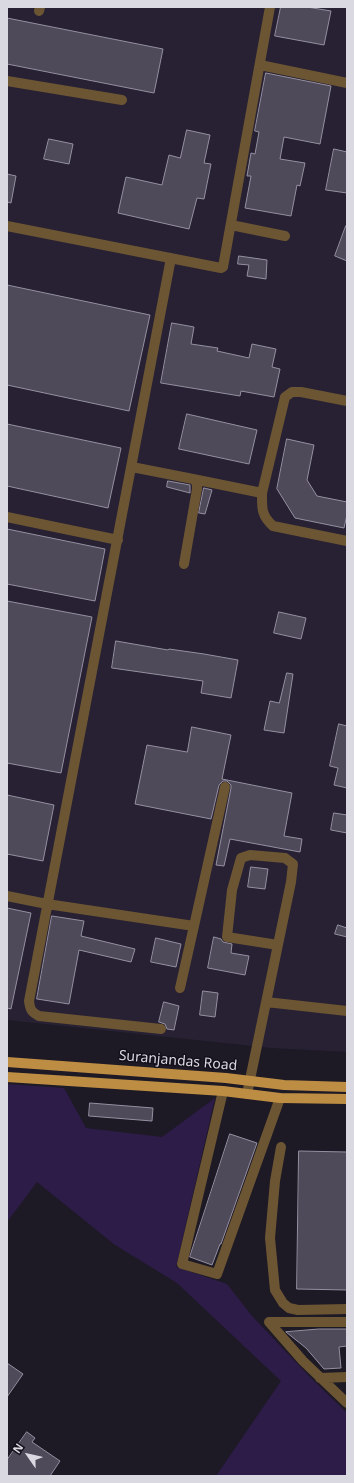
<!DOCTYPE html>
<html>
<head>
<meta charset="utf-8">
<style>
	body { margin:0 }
	#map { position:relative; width:354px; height:1483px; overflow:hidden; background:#1d1925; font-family:"Noto Sans",sans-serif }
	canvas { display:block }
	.frame { position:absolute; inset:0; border:8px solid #dad8e1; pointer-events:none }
	.north { position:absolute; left:8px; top:1435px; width:40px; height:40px; -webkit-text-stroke:3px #14101c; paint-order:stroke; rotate:304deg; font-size:11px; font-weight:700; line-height:16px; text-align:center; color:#dad8e1 }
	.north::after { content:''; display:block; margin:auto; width:14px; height:18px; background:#dad8e1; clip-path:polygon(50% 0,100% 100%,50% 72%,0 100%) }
</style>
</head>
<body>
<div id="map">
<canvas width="354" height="1483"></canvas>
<div class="frame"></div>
<div class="north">N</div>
</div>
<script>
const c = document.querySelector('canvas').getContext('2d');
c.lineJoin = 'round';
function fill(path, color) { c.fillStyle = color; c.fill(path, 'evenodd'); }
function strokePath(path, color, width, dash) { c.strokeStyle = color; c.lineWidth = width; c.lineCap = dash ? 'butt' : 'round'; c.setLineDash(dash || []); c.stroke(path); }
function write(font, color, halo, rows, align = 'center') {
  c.font = font + ' "Noto Sans",sans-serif'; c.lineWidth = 3; c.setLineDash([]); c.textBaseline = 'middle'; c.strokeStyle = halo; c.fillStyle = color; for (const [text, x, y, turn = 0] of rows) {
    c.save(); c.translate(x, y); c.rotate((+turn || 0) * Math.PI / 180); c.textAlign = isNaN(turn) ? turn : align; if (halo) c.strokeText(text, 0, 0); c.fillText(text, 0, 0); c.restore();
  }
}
fill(new Path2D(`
	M 7,7 L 347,7 L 347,1052 L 271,1048 L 7,1020 Z`), '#272133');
fill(new Path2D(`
	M 7,1084 L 64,1088 L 86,1128 L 162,1137 L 215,1098 L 176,1267 L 227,1284 L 252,1316 L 309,1376 L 347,1413 L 347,1476 L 216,1476 L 281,1381 L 177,1283 L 115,1245 L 37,1182 L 7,1222 Z`), '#2d1c48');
const building = new Path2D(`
	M 281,7 L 307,7 L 331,11 L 324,45 L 275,36 Z
	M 7,18 L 163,49 L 154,93 L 7,64 Z
	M 266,73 L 331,86 L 320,144 L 284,137 L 280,159 L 305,163 L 300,186 L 297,185 L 291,216 L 245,208 L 251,176 L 247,176 L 251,153 L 255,154 L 259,132 L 255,131 Z
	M 187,130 L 210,135 L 204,163 L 211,164 L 204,199 L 197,198 L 189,229 L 118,213 L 126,177 L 162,185 L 169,155 L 180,158 Z
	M 49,139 L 73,144 L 69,164 L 44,159 Z
	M 334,149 L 347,152 L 347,193 L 326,190 Z
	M 7,174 L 16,176 L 11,203 L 7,202 Z
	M 346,226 L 347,227 L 347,261 L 335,256 Z
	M 239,256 L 267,260 L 266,279 L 247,276 L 249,265 L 238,264 Z
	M 7,285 L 150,315 L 129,411 L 7,385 Z
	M 172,323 L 194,327 L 191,344 L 218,348 L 217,351 L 249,358 L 252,344 L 276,349 L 272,367 L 280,369 L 274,397 L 241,391 L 240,396 L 161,383 Z
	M 187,414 L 257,430 L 249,464 L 179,449 Z
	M 7,424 L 121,448 L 108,508 L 7,486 Z
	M 287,439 L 314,445 L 307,480 L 317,496 L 347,502 L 347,515 L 344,528 L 295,518 L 277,489 Z
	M 168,481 L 190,485 L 190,493 L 167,487 Z
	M 204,488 L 212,490 L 205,514 L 199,513 Z
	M 7,529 L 105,549 L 95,601 L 7,584 Z
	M 7,601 L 92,617 L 61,773 L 7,763 Z
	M 279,612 L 306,618 L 301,639 L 274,633 Z
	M 116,641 L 168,650 L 169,649 L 204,654 L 238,660 L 231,698 L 201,693 L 203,681 L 112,668 Z
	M 287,673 L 293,674 L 284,733 L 264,730 L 270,701 L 279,703 Z
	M 339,724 L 347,726 L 347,788 L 334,785 L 338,768 L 330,766 Z
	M 192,727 L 231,735 L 222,779 L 292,793 L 284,836 L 302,839 L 300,852 L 230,839 L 224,866 L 216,865 L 231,788 L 231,785 L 227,781 L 223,781 L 219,785 L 211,819 L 135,804 L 147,745 L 187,752 Z
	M 7,795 L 54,805 L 43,861 L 7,854 Z
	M 334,813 L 347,815 L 347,833 L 331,830 Z
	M 251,867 L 268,869 L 265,889 L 248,887 Z
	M 7,908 L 31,913 L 11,1009 L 7,1008 Z
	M 52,916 L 84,921 L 81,936 L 135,949 L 131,962 L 79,950 L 69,1004 L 37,999 Z
	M 338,925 L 347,928 L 347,937 L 335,934 Z
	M 214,937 L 221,939 L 223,942 L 232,944 L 231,953 L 249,956 L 245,975 L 208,968 Z
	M 156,938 L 181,944 L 176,967 L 151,962 Z
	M 203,991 L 218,993 L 215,1017 L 200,1015 Z
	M 164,1002 L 179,1006 L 174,1030 L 167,1029 L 165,1024 L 159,1022 Z
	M 90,1103 L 153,1108 L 152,1121 L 89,1116 Z
	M 230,1134 L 257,1143 L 221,1244 L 220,1244 L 212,1265 L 190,1257 Z
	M 299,1151 L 347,1152 L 347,1290 L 297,1289 Z
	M 319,1329 L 347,1329 L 347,1346 L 339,1347 L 341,1368 L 324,1369 L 306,1348 L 286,1332 Z
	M 7,1363 L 23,1374 L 7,1397 Z
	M 27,1432 L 35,1438 L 32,1442 L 60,1461 L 50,1476 L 7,1476 L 7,1460 Z`);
fill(building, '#4f4a59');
strokePath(building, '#9590a1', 1);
strokePath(new Path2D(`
	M 39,11 L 40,7
	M 260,65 L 347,83
	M 7,81 L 122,100
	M 231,225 L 285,236
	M 7,226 L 221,268 L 223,267 L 270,7
	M 132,467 L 193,479 L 197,483 L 197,489 L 184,564
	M 193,479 L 262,493 L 285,397 L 292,392 L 301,392 L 347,401
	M 262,493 C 262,508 261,515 273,526 L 347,541
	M 7,517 L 118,540
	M 7,896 L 47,904 L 194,926 L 225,787
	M 180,988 L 194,926
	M 266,1002 L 347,1011
	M 161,1029 L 39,1016 C 31,1012 30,1009 29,1001 L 171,258
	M 223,1091 L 182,1264 L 217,1274 L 280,1098
	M 247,1094 L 291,882 L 293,864 L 285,858 L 250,855 L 241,858 L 232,890 L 227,937 L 278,945
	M 281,1147 L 275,1181 L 270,1238 L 275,1290 L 283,1303 L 289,1308 L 298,1310 L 347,1309
	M 269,1322 L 303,1361 L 347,1403
	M 269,1322 L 347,1322
	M 320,1378 L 347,1377`), '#6b5533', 10);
strokePath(new Path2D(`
	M 7,1062 L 226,1078 L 284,1085 L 347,1087
	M 7,1077 L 223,1091 L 280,1098 L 347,1099`), '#bc8d43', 10);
write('14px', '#dad8e1', '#14101c', [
	["Suranjandas Road",178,1061,5]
]);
</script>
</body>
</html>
